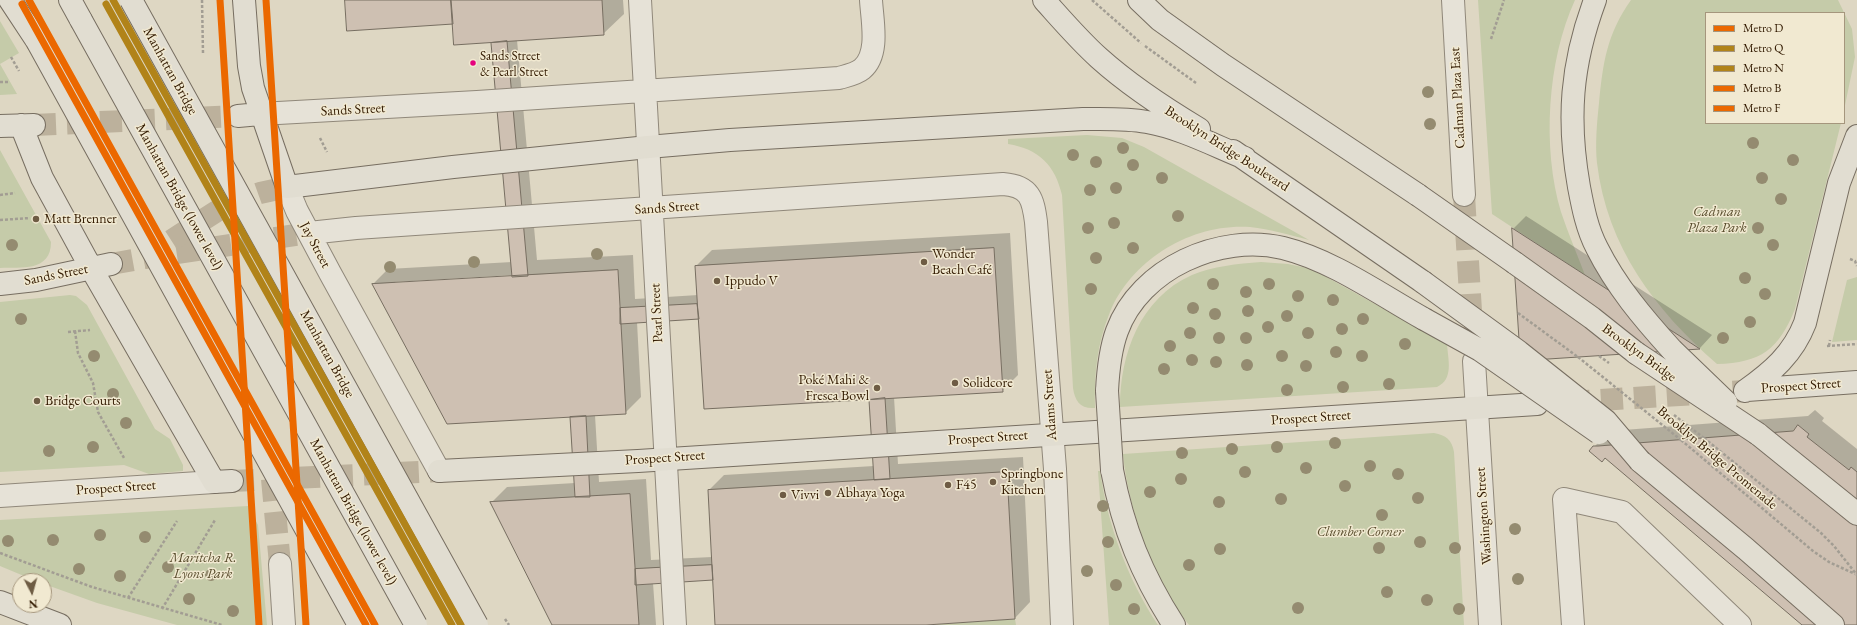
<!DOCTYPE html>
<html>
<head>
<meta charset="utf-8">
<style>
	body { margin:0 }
	#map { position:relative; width:1857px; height:625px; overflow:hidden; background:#ded7c3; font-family:"EB Garamond",serif }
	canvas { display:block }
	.legend { position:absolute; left:1705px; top:12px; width:140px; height:112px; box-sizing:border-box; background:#f1e9d1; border:1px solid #a5967d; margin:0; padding:5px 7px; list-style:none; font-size:12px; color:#321a00 }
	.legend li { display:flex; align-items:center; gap:8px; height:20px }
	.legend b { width:20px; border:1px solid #a5967d }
	.north { position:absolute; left:12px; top:573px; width:40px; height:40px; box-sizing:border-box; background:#f1e9d1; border:1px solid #a5967d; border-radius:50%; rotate:174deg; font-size:11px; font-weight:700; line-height:16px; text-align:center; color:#321a00 }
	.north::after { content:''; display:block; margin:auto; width:14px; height:18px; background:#6e5c44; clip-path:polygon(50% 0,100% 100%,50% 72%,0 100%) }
</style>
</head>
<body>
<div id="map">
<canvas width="1857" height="625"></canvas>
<ul class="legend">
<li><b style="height:5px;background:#eb6800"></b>Metro D</li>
<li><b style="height:5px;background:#b18319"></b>Metro Q</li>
<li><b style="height:5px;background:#b18319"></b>Metro N</li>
<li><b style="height:5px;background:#eb6800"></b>Metro B</li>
<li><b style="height:5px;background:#eb6800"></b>Metro F</li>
</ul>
<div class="north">N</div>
</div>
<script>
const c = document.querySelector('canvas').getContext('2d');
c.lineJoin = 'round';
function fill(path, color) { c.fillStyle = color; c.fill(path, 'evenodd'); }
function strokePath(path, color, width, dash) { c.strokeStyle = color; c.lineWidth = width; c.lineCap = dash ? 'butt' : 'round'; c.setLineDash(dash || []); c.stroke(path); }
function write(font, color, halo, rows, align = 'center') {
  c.font = font + ' "EB Garamond",serif'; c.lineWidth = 3; c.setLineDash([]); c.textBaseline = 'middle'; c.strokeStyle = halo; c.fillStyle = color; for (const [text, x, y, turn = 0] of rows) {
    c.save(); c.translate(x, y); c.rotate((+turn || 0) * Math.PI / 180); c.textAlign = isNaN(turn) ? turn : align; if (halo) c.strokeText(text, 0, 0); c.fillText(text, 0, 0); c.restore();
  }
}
fill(new Path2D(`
	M 1478,0 L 1575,0 C 1547,61 1542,148 1561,212 C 1568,233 1577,254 1585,275 L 1492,214 Z
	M 1631,0 L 1838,0 L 1852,29 L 1855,57 L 1844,110 L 1844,13 L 1706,13 L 1706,123 L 1841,123 L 1795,309 C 1779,349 1761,363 1717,364 C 1655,310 1607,247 1597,163 C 1595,144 1597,122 1599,103 C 1603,62 1607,34 1631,0 Z
	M 0,21 L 19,53 L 0,64 Z
	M 0,64 L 17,94 L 0,95 Z
	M 1087,135 L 1122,138 L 1144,147 L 1309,240 C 1290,235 1270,229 1250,227 C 1192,223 1132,259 1110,312 C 1097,343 1094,375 1095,408 C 1080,409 1075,401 1073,388 L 1062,195 C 1055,165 1039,149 1008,144 L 1008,139 Z
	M 0,150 L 51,242 C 51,272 21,267 0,268 Z
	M 1261,262 L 1288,264 L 1312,269 L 1447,344 C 1448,360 1454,379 1437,387 L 1120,407 C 1120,354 1140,298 1192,275 C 1213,266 1237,264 1261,262 Z
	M 1857,277 L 1857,340 L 1832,342 L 1847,280 Z
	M 70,295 L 76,296 L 87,305 L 155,429 L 170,439 L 183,465 L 183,471 L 149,474 L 124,465 L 0,472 L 0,302 Z
	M 1434,433 C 1446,435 1452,440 1454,452 L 1464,625 L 1189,625 C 1154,582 1128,508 1123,454 Z
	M 1098,471 L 1100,471 C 1108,526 1127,578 1158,625 L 1109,625 Z
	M 248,506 L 258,525 L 267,625 L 177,625 L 97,603 L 44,584 L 44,581 L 36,581 L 0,566 L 0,520 Z
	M 1015,619 L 1016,625 L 926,625 Z`), '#c5cba9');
fill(new Path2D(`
	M 346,0 L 623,0 L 624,14 L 603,34 L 517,40 L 537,260 L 633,255 L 635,299 L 698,295 L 696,266 L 712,250 L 1010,233 L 1018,375 L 1002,391 L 894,397 L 898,464 L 1023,457 L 1030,602 L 1015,618 L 912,625 L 716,625 L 713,578 L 653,583 L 656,625 L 553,625 L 491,503 L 507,487 L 575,483 L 571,417 L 373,284 L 388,269 L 512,262 L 492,43 L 493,41 L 454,22 ZM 513,275 L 513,277 L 395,284 L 395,282 ZM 699,318 L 872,398 L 870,400 L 874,466 L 724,475 L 709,490 L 712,557 L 651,560 L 646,479 L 599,482 L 595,415 L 625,413 L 641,397 L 637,322 Z
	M 1526,216 L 1712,335 L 1700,348 L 1534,359 L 1513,229 Z
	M 1815,410 L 1824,418 L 1822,421 L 1857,449 L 1857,625 L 1803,625 L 1606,457 L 1602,461 L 1590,451 L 1610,431 L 1808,416 Z`), '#0003');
const building = new Path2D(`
	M 345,0 L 451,0 L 453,24 L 347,31 Z
	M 451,0 L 602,0 L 604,35 L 454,45 Z
	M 507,41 L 528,276 L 512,277 L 491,43 Z
	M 1512,228 L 1700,349 L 1533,360 L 1520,350 Z
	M 994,248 L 1003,392 L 704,409 L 695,266 Z
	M 618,270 L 626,414 L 447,424 L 372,284 Z
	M 697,304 L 699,319 L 620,324 L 620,308 Z
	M 885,398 L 890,479 L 874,480 L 869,400 Z
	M 586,416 L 590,497 L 575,497 L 570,417 Z
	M 1798,425 L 1809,434 L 1807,437 L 1849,470 L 1851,467 L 1857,472 L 1857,625 L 1802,625 L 1605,458 L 1602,462 L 1589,451 L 1593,446 L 1598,446 L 1793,431 Z
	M 1007,472 L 1015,619 L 926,625 L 715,625 L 708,490 Z
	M 630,494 L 639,625 L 552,625 L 490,502 Z
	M 712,565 L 713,580 L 635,585 L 635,569 Z`);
fill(building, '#cec0b2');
strokePath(building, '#776e61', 1);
strokePath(new Path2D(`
	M 1464,195 L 1474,361
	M 144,258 L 309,233
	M 272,479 L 280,564`), '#bcb19c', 22, [22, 11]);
strokePath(new Path2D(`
	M 34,125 L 238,116
	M 111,264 L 144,258 L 217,211 L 235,202 L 260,193 L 287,187
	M 1568,402 L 1745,391
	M 232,481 L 439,471`), '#bcb19c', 22, [22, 11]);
const minor = new Path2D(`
	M 640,0 L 675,625
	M 1453,0 L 1464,195
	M 260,114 L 477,102 L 839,78 C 846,76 856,74 862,69 C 880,54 872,20 871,0
	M 287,187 L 297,211 L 330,273 L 439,471
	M 309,233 L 356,228 L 1003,184 C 1030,186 1033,199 1036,222 L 1055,469 L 1062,625
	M 1474,361 L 1490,625
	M 0,496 L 214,482
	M 280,564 L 284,625
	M 1573,625 L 1564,499 L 1622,512 L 1740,625`);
const major = new Path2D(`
	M 10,0 L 37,41
	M 70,0 L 81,20
	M 244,0 L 249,66 L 253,88 L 287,187 L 453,167 L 648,147
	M 238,116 L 260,114
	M 21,125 L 42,178 L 91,268 L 214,482 L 232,481
	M 0,126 L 34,125
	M 0,284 L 36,280 L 111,264
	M 1747,390 L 1857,382
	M 1745,391 C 1772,372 1793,354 1805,323 L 1839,183 L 1857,136
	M 439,471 L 638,461 L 1537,404`);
const highway = new Path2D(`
	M 1044,0 C 1062,20 1079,40 1099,58 C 1129,85 1164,108 1199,129
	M 1139,0 L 1160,20 L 1223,65 L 1418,195
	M 1595,0 C 1571,65 1567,119 1579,187 C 1583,208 1587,229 1597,248 C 1616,286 1643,318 1672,350
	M 648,147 L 730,140 L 1083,119 C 1104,119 1126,118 1147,122 C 1181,128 1213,145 1245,158
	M 1233,151 L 1423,282
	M 1515,263 L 1592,318 L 1636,353
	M 1107,391 C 1108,371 1110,350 1117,331 C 1140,268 1220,233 1283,248 C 1332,260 1381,295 1424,319
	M 1758,434 L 1857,514
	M 1640,461 L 1746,549 L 1833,625
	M 1112,470 C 1123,529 1142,575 1174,625
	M 0,602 L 60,625`);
strokePath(minor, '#90887a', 24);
strokePath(major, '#776e61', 24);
strokePath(highway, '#776e61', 24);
strokePath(new Path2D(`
	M 202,0 L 203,53
	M 1092,0 L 1141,43
	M 1491,39 L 1504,0
	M 1145,46 L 1196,83
	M 0,82 L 9,82
	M 320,138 L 327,152
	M 0,195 L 15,193
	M 0,220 L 30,218
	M 1850,259 L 1855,261 L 1857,266
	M 1518,313 L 1578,357
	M 75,331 L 78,353 L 93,383 L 98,412 L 124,458
	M 68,332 L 90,330
	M 1827,346 L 1857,344
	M 1829,346 L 1830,340
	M 1704,438 L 1821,533 L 1834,546 L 1857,575
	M 1681,440 L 1813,551 L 1829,562 L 1855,574
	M 0,553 L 92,587 L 222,625
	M 128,598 L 177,521
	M 162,609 L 215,520`), '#a29d93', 2.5, [3, 2]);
strokePath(minor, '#e6e2d7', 22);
strokePath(major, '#e1ddd1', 22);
strokePath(highway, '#e1ddd1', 22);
const majorBridge = new Path2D(`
	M 131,0 L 477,625
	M 81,20 L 416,625
	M 37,41 L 359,625`);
const highwayBridge = new Path2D(`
	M 1418,195 L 1515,263
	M 1423,282 L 1519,352 L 1606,421 L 1640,461
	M 1424,319 L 1480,350 L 1599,433
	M 1672,350 L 1726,402
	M 1636,353 L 1758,434
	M 1107,391 L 1112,470`);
strokePath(majorBridge, '#776e61', 24, []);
strokePath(highwayBridge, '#776e61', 24, []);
strokePath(new Path2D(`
	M 11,57 L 19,71
	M 1599,356 L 1609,363
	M 1578,357 L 1681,440
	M 1674,415 L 1704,438
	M 505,619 L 509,625`), '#a29d93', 2.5, [3, 2]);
strokePath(majorBridge, '#e1ddd1', 22);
strokePath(highwayBridge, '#e1ddd1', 22);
strokePath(new Path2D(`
	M 29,0 L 375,625`), '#eb6800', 7);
strokePath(new Path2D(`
	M 113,0 L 461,625`), '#b18319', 7);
strokePath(new Path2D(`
	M 106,4 L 452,625`), '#b18319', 7);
strokePath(new Path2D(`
	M 22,4 L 366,625`), '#eb6800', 7);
strokePath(new Path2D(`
	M 220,0 L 259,625
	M 266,0 L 306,625`), '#eb6800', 7);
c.fillStyle = '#948b70';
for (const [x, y] of [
	[1428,92],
	[1430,124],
	[1753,143],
	[1123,148],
	[1073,155],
	[1793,160],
	[1096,162],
	[1133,165],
	[1162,178],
	[1762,178],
	[1116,188],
	[1090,190],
	[1781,199],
	[1178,216],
	[1114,223],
	[1088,228],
	[1758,228],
	[12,245],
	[1773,245],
	[1133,248],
	[597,254],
	[1096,258],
	[474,262],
	[390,267],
	[1745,278],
	[1213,284],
	[1269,284],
	[1091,289],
	[1246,292],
	[1765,294],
	[1298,296],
	[1333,300],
	[1193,308],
	[1248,311],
	[1215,314],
	[1287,316],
	[21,319],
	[1363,319],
	[1750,322],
	[1268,327],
	[1342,329],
	[1190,333],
	[1308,333],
	[1219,338],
	[1246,338],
	[1723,338],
	[1405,344],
	[1170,346],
	[1336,352],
	[94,356],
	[1282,356],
	[1362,356],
	[1192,360],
	[1216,362],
	[1247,365],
	[1306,366],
	[1164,369],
	[1389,384],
	[1343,387],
	[1287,390],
	[113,394],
	[126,423],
	[1335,443],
	[93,447],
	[1277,447],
	[1232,449],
	[49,451],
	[1182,453],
	[1370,466],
	[1306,468],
	[1245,472],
	[1398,474],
	[1181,479],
	[1345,486],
	[1150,492],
	[1418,498],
	[1281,499],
	[1219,502],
	[1103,506],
	[1382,515],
	[1515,529],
	[100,535],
	[145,537],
	[53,540],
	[8,541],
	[1108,542],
	[1420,542],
	[1379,548],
	[1455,548],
	[1220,549],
	[1189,565],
	[168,567],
	[79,569],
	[1087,571],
	[211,575],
	[120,576],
	[1518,579],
	[1116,585],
	[1387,592],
	[189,599],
	[1427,600],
	[1298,608],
	[1134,609],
	[1459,609],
	[233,611]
]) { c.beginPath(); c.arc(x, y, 6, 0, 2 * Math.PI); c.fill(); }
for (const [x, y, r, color] of [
	[473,63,3.5,"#e5007d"],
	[36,219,4,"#6e5c44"],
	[924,262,4,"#6e5c44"],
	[717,281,4,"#6e5c44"],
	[955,383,4,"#6e5c44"],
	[877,388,4,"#6e5c44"],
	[37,401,4,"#6e5c44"],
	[993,482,4,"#6e5c44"],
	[948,485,4,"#6e5c44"],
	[828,493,4,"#6e5c44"],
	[783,495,4,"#6e5c44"]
]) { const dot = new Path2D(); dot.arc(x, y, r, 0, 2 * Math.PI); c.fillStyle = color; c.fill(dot); strokePath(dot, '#f1e9d1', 1.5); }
write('13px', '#321a00', '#f1e9d1', [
	["Sands Street",480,56],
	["& Pearl Street",480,72]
], 'left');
write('14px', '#321a00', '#f1e9d1', [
	["Manhattan Bridge",170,71,61],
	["Cadman Plaza East",1458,98,-93],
	["Sands Street",353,110,-3],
	["Brooklyn Bridge Boulevard",1227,149,33],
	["Manhattan Bridge (lower level)",179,197,61],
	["Sands Street",667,208,-4],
	["Jay Street",315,245,62],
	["Sands Street",56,275,-11],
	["Pearl Street",657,313,-93],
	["Brooklyn Bridge",1639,353,36],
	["Manhattan Bridge",327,354,61],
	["Prospect Street",1801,386,-4],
	["Adams Street",1050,405,-94],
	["Prospect Street",1311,418,-4],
	["Prospect Street",988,438,-4],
	["Prospect Street",665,458,-4],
	["Brooklyn Bridge Promenade",1717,458,40],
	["Prospect Street",116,488,-4],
	["Manhattan Bridge (lower level)",353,512,61],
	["Washington Street",1484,516,-94]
]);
write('italic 14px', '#584c2c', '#f1e9d1', [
	["Cadman",1717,212],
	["Plaza Park",1717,228],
	["Clumber Corner",1360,532],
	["Maritcha R.",203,558],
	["Lyons Park",203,574]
]);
write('14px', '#321a00', '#f1e9d1', [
	["Matt Brenner",44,219],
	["Wonder",932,254],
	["Beach Café",932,270],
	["Ippudo V",725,281],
	["Poké Mahi &",869,380,"right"],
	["Fresca Bowl",869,396,"right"],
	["Solidcore",963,383],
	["Bridge Courts",45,401],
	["Springbone",1001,474],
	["Kitchen",1001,490],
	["F45",956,485],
	["Abhaya Yoga",836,493],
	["Vivvi",791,495]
], 'left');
</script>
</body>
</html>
